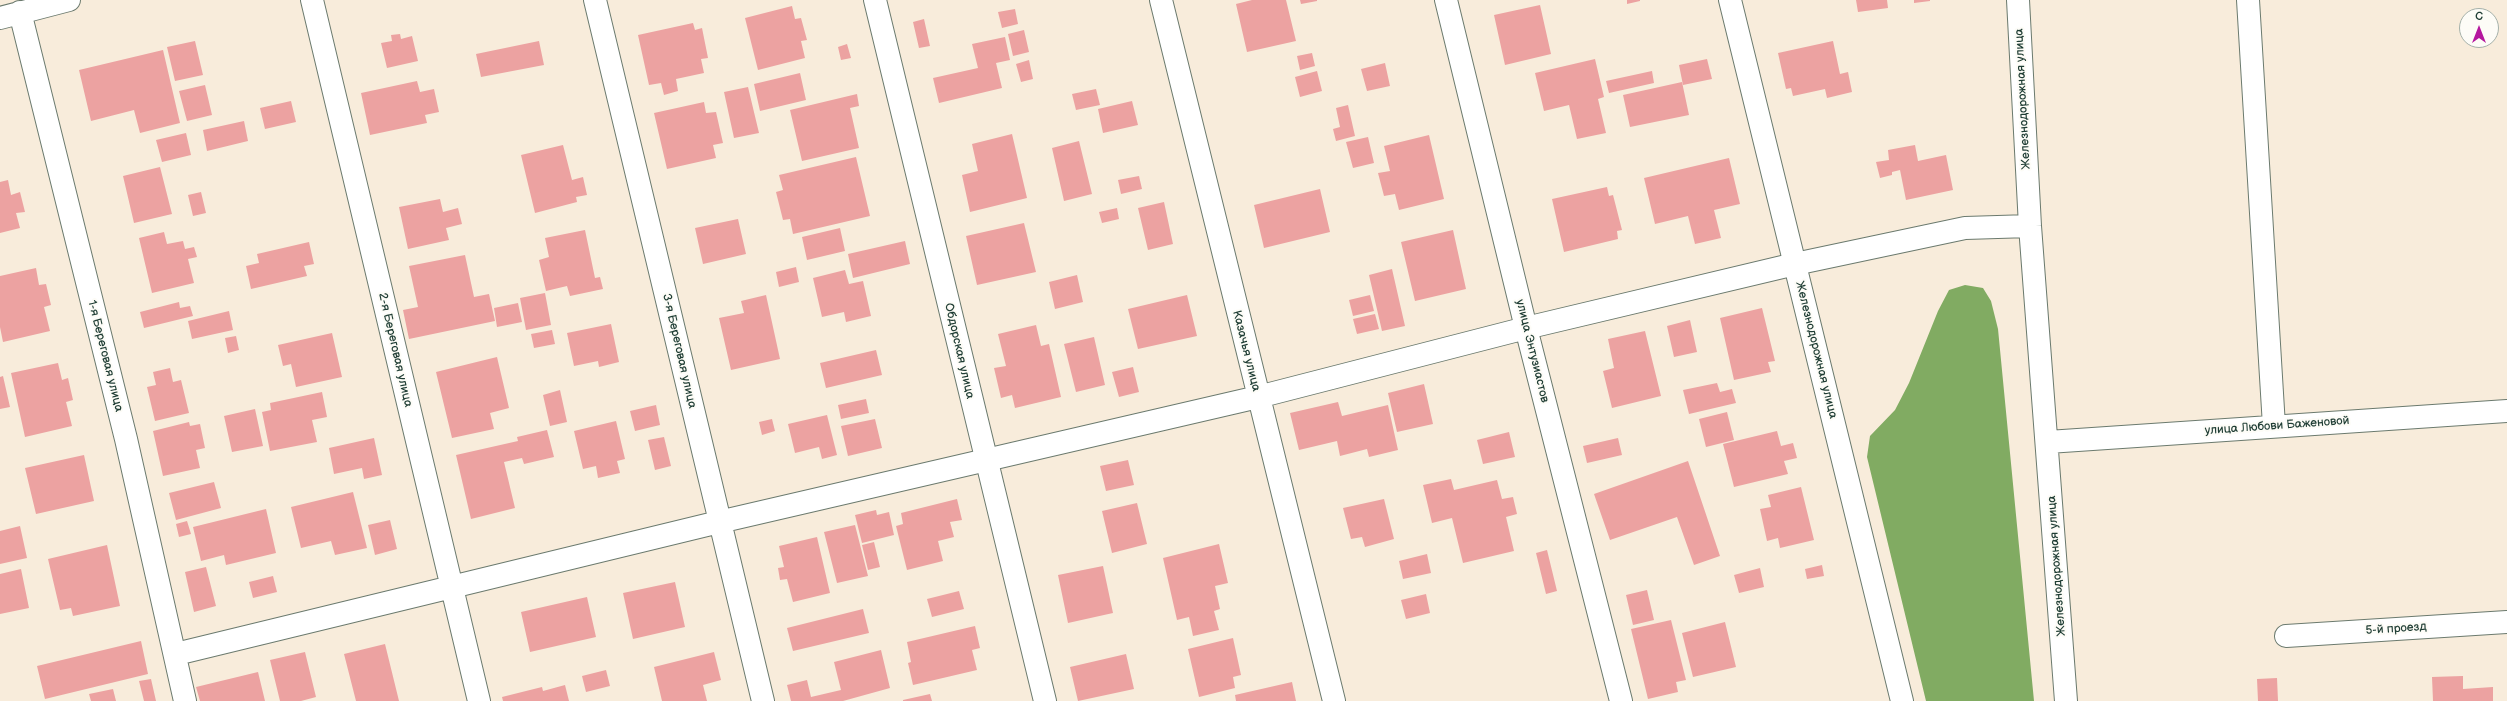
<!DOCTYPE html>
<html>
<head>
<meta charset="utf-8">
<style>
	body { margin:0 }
	#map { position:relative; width:2507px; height:701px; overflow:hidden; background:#f8ecdb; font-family:"Balsamiq Sans",sans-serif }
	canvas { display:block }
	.north { position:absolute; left:2459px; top:8px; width:40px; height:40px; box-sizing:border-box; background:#fdfcf7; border:1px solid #a4b0a9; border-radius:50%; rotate:0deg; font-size:11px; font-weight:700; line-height:16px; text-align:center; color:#1f3d34 }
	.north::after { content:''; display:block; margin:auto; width:14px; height:18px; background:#b5179e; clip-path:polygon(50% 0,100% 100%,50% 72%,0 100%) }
</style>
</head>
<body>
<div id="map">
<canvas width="2507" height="701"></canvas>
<div class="north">С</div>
</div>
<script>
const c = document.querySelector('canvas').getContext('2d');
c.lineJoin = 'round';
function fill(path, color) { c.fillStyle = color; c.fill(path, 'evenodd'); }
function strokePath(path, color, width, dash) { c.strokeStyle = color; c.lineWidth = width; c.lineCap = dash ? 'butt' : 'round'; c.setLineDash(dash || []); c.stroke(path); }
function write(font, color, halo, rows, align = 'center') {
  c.font = font + ' "Balsamiq Sans",sans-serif'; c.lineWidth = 4; c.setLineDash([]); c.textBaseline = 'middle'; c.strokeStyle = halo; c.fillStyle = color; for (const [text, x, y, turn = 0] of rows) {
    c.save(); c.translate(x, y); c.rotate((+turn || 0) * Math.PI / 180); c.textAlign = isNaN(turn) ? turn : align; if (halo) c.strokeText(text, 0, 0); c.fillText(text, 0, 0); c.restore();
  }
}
fill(new Path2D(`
	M 1965,285 L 1983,288 L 1991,301 L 1998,329 L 2034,701 L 1926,701 L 1867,457 L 1870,436 L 1895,410 L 1909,383 L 1938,311 L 1949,290 Z`), '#81ab62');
fill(new Path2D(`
	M 1252,0 L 1286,0 L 1296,41 L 1247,52 L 1236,4 Z
	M 1300,0 L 1317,0 L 1317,1 L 1301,4 Z
	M 1627,0 L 1640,0 L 1640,1 L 1627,4 Z
	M 1856,0 L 1887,0 L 1888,8 L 1858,12 Z
	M 1914,0 L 1930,0 L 1930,1 L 1914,3 Z
	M 1540,5 L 1551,54 L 1505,65 L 1494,15 Z
	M 792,6 L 795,19 L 801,18 L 807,40 L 801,41 L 805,58 L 758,70 L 745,18 Z
	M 1015,9 L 1018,24 L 1002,28 L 998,12 Z
	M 924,19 L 930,46 L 919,48 L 913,22 Z
	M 693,23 L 695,30 L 702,28 L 708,58 L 701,59 L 704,73 L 676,79 L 678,91 L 664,95 L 661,83 L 649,85 L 638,35 Z
	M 1024,30 L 1029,52 L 1013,56 L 1008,34 Z
	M 400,34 L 401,39 L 412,36 L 418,61 L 387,68 L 381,43 L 392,41 L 391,35 Z
	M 1005,37 L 1010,60 L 996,63 L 1002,88 L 939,103 L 933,78 L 978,68 L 972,44 Z
	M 195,41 L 203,75 L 175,81 L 167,47 Z
	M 539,41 L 544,65 L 481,77 L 476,54 Z
	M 1833,41 L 1840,74 L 1848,72 L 1852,92 L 1827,98 L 1825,89 L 1793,96 L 1791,88 L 1786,89 L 1778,53 Z
	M 847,44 L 851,58 L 841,60 L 838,47 Z
	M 163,50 L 180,123 L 140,133 L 134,110 L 91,121 L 79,70 Z
	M 1312,53 L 1315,66 L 1300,70 L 1297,56 Z
	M 1595,59 L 1604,97 L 1598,99 L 1606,133 L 1577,139 L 1569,105 L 1544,111 L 1535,73 Z
	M 1707,59 L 1712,79 L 1683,85 L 1679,65 Z
	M 1029,60 L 1033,79 L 1021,82 L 1016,64 Z
	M 1385,63 L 1390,86 L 1367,91 L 1361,69 Z
	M 1317,71 L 1322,91 L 1300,97 L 1295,77 Z
	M 1652,71 L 1654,83 L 1609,93 L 1606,81 Z
	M 800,73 L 806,100 L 760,111 L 754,84 Z
	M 417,81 L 420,92 L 434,89 L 439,112 L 425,115 L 427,123 L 370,135 L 361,93 Z
	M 1682,82 L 1689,115 L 1630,127 L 1623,95 Z
	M 205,85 L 212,115 L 187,121 L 179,91 Z
	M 748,87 L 759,133 L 734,138 L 724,92 Z
	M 1096,89 L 1100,105 L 1076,110 L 1072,94 Z
	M 857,94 L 859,106 L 850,108 L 859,148 L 802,161 L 790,110 Z
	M 291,101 L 296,122 L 265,129 L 260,108 Z
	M 1132,101 L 1138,125 L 1103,133 L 1098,109 Z
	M 704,102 L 706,113 L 716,112 L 723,143 L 713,145 L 716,158 L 667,169 L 654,113 Z
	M 1348,105 L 1355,136 L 1336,141 L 1333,129 L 1340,127 L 1336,108 Z
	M 244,121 L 248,141 L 207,151 L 203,130 Z
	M 186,133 L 191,155 L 162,162 L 156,140 Z
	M 1012,134 L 1027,198 L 970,212 L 962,175 L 978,171 L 972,144 Z
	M 1429,135 L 1444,199 L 1399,210 L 1395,194 L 1384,196 L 1378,173 L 1390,171 L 1384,146 Z
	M 1368,137 L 1374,163 L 1353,168 L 1346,142 Z
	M 1079,141 L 1092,194 L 1064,201 L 1052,148 Z
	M 563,145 L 572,180 L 583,177 L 587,195 L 576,197 L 577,202 L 535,213 L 521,155 Z
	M 1915,145 L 1918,161 L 1946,155 L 1953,190 L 1906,200 L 1900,170 L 1892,172 L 1892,175 L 1880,178 L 1876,162 L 1889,160 L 1888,150 Z
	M 856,157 L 870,216 L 793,234 L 790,219 L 783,220 L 776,192 L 783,190 L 779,175 Z
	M 1729,158 L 1740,204 L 1714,210 L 1721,238 L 1695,244 L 1688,216 L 1655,224 L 1644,178 Z
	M 160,167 L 172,214 L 134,223 L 123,176 Z
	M 1139,176 L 1142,189 L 1121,194 L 1118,180 Z
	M 8,180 L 11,195 L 20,192 L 25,212 L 16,213 L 20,228 L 0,233 L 0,182 Z
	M 1607,187 L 1609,196 L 1613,195 L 1622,230 L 1617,231 L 1618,239 L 1564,252 L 1552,199 Z
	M 1320,189 L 1330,232 L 1264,248 L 1254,205 Z
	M 201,192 L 206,213 L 193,216 L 188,195 Z
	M 440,199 L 443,212 L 458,208 L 462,224 L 446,228 L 449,240 L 408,249 L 399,207 Z
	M 1164,202 L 1173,244 L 1148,250 L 1138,208 Z
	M 1117,208 L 1119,219 L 1102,223 L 1099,212 Z
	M 738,219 L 746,254 L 703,264 L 695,228 Z
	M 1024,223 L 1036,272 L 977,285 L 966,236 Z
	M 840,228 L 845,251 L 807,260 L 802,237 Z
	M 585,230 L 595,278 L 600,277 L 603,289 L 570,296 L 567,286 L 546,291 L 539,260 L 549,257 L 545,238 Z
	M 1453,230 L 1466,289 L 1415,301 L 1401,242 Z
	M 164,232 L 167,244 L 183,241 L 185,249 L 194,247 L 197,257 L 188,259 L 194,283 L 152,293 L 139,238 Z
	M 905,241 L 910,264 L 853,278 L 848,254 Z
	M 309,242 L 314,264 L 304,266 L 307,276 L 251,289 L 246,266 L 259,263 L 257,254 Z
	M 465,255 L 474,297 L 489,294 L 495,321 L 409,339 L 403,310 L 418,307 L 409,266 Z
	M 796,267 L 799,282 L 779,287 L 776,272 Z
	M 36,268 L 39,285 L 46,284 L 51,305 L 44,307 L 50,331 L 3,342 L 0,327 L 0,276 Z
	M 1392,269 L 1405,326 L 1382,331 L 1369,275 Z
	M 845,270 L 849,284 L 863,281 L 871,316 L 846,322 L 844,312 L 822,317 L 813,278 Z
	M 1077,275 L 1083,302 L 1055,309 L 1049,282 Z
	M 545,293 L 551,325 L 526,330 L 520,298 Z
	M 766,295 L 780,359 L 731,370 L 719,318 L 744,313 L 741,301 Z
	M 1187,295 L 1197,336 L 1138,349 L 1128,309 Z
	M 1370,295 L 1374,311 L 1353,316 L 1349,300 Z
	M 179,302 L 180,308 L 190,306 L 193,316 L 144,328 L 140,312 Z
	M 518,303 L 522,322 L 497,327 L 494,308 Z
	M 1762,308 L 1775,361 L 1768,362 L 1771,372 L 1734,380 L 1720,318 Z
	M 229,311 L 233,330 L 192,339 L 188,321 Z
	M 1375,314 L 1379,329 L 1357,334 L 1353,319 Z
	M 1690,320 L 1697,352 L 1674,357 L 1667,326 Z
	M 611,324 L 619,362 L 599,367 L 598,361 L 574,366 L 567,333 Z
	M 1036,325 L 1041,346 L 1049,344 L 1061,397 L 1015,408 L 1012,395 L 1001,398 L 994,368 L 1006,366 L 998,334 Z
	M 552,330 L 555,344 L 534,348 L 531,334 Z
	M 1645,331 L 1661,396 L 1612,408 L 1603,371 L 1614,368 L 1608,339 Z
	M 332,333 L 342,377 L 296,387 L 291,364 L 283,366 L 278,345 Z
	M 236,336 L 239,350 L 228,353 L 225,338 Z
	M 1094,337 L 1105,385 L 1076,392 L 1064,344 Z
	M 876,350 L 882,375 L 826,388 L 820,363 Z
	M 497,357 L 509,408 L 490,413 L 494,429 L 452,438 L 436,372 Z
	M 58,363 L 62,380 L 68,378 L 73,400 L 66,402 L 72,426 L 25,437 L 11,373 Z
	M 1133,367 L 1139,392 L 1119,397 L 1112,372 Z
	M 170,368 L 173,382 L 181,380 L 189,413 L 155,421 L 147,387 L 156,385 L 153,372 Z
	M 3,376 L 10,407 L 0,409 L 0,377 Z
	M 1717,383 L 1720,392 L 1732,389 L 1736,403 L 1689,414 L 1683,390 Z
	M 1424,384 L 1433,424 L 1397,432 L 1388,393 Z
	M 560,390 L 567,422 L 550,426 L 543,395 Z
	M 322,392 L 327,417 L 312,420 L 317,442 L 270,451 L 262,412 L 271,410 L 270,403 Z
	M 866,399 L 869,413 L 841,419 L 838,405 Z
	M 1338,402 L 1342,416 L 1388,405 L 1398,450 L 1369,457 L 1367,449 L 1340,456 L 1337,441 L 1299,450 L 1290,413 Z
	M 656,405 L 660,425 L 635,431 L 630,411 Z
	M 255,409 L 263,446 L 232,452 L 224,416 Z
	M 1727,412 L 1734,440 L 1706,447 L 1699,419 Z
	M 827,415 L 837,455 L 822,459 L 819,447 L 795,453 L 788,424 Z
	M 772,419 L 775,431 L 762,435 L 759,422 Z
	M 875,419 L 882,448 L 848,456 L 841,426 Z
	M 616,421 L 625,459 L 617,461 L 620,473 L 598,478 L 596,466 L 583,469 L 574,431 Z
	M 189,422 L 190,426 L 200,424 L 205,448 L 196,450 L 200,468 L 163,476 L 153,431 Z
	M 547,430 L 554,457 L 524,464 L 522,458 L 504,462 L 515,508 L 471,519 L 456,455 L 518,441 L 517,437 Z
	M 1777,431 L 1781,446 L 1793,443 L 1797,458 L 1784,461 L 1788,474 L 1734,487 L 1723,444 Z
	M 1509,432 L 1515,457 L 1483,464 L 1477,440 Z
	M 664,437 L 671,466 L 655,470 L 648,440 Z
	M 374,438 L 382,475 L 364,479 L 362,468 L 334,474 L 329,448 Z
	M 1618,438 L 1622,455 L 1587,463 L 1583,446 Z
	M 84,455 L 94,501 L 36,514 L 25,468 Z
	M 1128,460 L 1134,485 L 1106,491 L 1100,466 Z
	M 1688,461 L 1720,556 L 1694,565 L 1677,517 L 1610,540 L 1594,494 Z
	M 1451,479 L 1454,490 L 1497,480 L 1502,499 L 1513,497 L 1517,514 L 1506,517 L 1514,551 L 1463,563 L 1452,518 L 1432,523 L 1423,485 Z
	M 214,482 L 221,508 L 176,520 L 169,493 Z
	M 1801,487 L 1814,540 L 1780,548 L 1778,538 L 1767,541 L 1760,509 L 1771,507 L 1768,495 Z
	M 353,492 L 367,548 L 335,555 L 331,541 L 301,548 L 291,507 Z
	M 957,499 L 962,520 L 950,522 L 954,537 L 938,541 L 943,561 L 907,570 L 896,526 L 903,524 L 901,513 Z
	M 1384,499 L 1394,539 L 1365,547 L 1362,537 L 1351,539 L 1343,508 Z
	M 1137,503 L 1147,544 L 1112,553 L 1102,511 Z
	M 266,509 L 276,553 L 226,565 L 224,555 L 201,561 L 193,527 Z
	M 876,510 L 877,515 L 889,512 L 894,535 L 862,543 L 855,515 Z
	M 390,520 L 397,549 L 375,555 L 368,525 Z
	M 187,521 L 191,534 L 179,537 L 176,524 Z
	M 855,525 L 868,576 L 837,583 L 824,532 Z
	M 20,526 L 27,558 L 0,564 L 0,531 Z
	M 817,537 L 830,593 L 793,602 L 787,579 L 780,580 L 778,568 L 784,567 L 779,546 Z
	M 874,542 L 880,567 L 868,570 L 862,545 Z
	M 1219,544 L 1228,583 L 1215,586 L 1220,609 L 1214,611 L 1219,630 L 1193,636 L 1189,617 L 1177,620 L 1163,558 Z
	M 107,545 L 120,606 L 73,616 L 71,608 L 60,610 L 48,559 Z
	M 1547,550 L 1557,591 L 1546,594 L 1536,553 Z
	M 1427,554 L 1431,573 L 1403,579 L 1399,561 Z
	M 1822,565 L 1824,576 L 1807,579 L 1805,569 Z
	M 1103,566 L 1113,613 L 1068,623 L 1058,575 Z
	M 206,567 L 216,606 L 194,612 L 185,572 Z
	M 1760,568 L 1764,587 L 1739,593 L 1734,575 Z
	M 21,569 L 29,608 L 0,614 L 0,574 Z
	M 273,576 L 277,592 L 253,598 L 249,582 Z
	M 675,582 L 685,627 L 633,639 L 623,593 Z
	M 1647,590 L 1654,620 L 1633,625 L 1626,595 Z
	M 959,591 L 964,609 L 932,617 L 927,599 Z
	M 1426,594 L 1430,613 L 1406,619 L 1401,600 Z
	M 587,597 L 596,637 L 530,652 L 521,612 Z
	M 863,609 L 869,633 L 793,651 L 787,628 Z
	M 1671,620 L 1686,680 L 1676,682 L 1678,692 L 1648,699 L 1631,629 Z
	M 1725,622 L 1736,667 L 1693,677 L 1682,633 Z
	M 975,626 L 980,648 L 972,650 L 977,670 L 913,685 L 908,663 L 911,662 L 907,642 Z
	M 1233,638 L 1241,675 L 1233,677 L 1235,688 L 1199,697 L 1188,649 Z
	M 141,641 L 148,674 L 45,699 L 37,666 Z
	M 385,644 L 399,701 L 356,701 L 344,654 Z
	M 881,650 L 890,688 L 843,701 L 791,701 L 787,685 L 807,680 L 811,697 L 841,690 L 834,662 Z
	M 305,652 L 316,697 L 301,701 L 280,701 L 270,660 Z
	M 714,652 L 721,680 L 703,685 L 707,701 L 662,701 L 654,667 Z
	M 1126,654 L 1134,689 L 1078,701 L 1070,667 Z
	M 606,670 L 610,686 L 586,692 L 582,676 Z
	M 258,672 L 265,701 L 200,701 L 196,687 Z
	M 2463,676 L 2463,689 L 2493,687 L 2493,701 L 2433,701 L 2432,677 Z
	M 2277,678 L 2278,701 L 2258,701 L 2257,679 Z
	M 151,679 L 156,701 L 144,701 L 139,681 Z
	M 1292,682 L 1296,701 L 1236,701 L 1235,695 Z
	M 565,685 L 569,701 L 503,701 L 502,697 L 542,687 L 543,691 Z
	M 113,689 L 116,701 L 91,701 L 89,694 Z
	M 930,694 L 932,701 L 903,701 L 903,700 Z`), '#eca2a1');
const minor = new Path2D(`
	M 312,0 L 479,701
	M 595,0 L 763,701
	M 1161,0 L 1334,701
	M 1446,0 L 1526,328 L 1621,701
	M 2018,0 L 2030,226 L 2066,701
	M 2248,0 L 2274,426
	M 20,12 L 126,439 L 185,701
	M 0,18 L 69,0
	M 2048,442 L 2507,411
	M 2286,636 L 2507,622
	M 176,654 L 719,522 L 1258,397 L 1526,328 L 1795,264 L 1965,228 L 2030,226`);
const tertiary = new Path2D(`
	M 875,0 L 1045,701
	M 1730,0 L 1902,701`);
strokePath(minor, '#6b7a6e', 24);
strokePath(tertiary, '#6b7a6e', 24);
strokePath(minor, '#fff', 22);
strokePath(tertiary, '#fff', 22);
write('12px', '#1f3d34', '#fdfcf7', [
	["Железнодорожная улица",2023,99,-93],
	["2-я Береговая улица",395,350,77],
	["Железнодорожная улица",1816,350,76],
	["3-я Береговая улица",679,351,77],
	["Обдорская улица",959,351,77],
	["Казачья улица",1246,351,76],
	["улица Энтузиастов",1532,351,76],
	["1-я Береговая улица",105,356,76],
	["улица Любови Баженовой",2277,426,-4],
	["Железнодорожная улица",2057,566,-94],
	["5-й проезд",2396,629,-4]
]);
</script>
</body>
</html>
